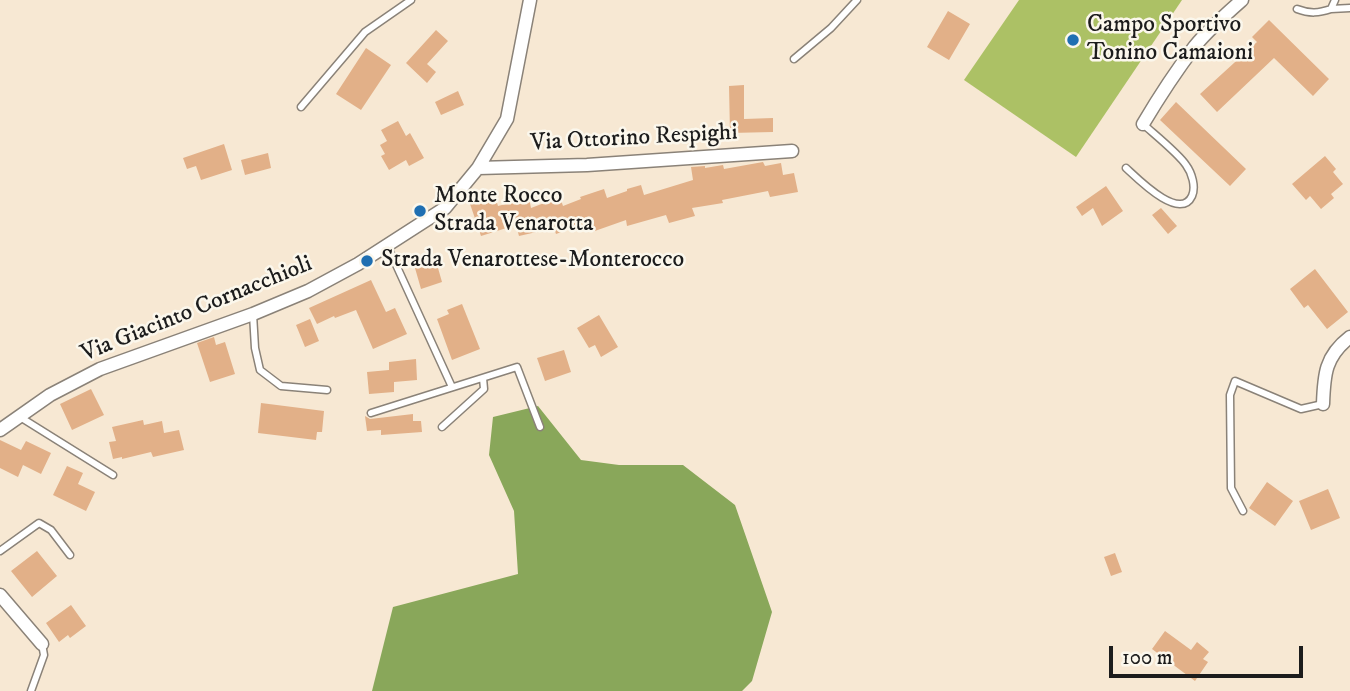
<!DOCTYPE html>
<html>
<head>
<meta charset="utf-8">
<style>
	body { margin:0 }
	#map { position:relative; width:1350px; height:691px; overflow:hidden; background:#f7e8d3; font-family:"IM FELL DW Pica",serif }
	canvas { display:block }
	.scale { position:absolute; left:1109px; top:646px; width:194px; height:32px; box-sizing:border-box; border:4px solid #1c1c1c; border-top:0; padding-left:9px; font-size:21px; line-height:24px; white-space:nowrap; color:#1c1c1c; -webkit-text-stroke:5px #fbf7ec; paint-order:stroke }
</style>
</head>
<body>
<div id="map">
<canvas width="1350" height="691"></canvas>
<div class="scale">100 m</div>
</div>
<script>
const c = document.querySelector('canvas').getContext('2d');
c.lineJoin = 'round';
function fill(path, color) { c.fillStyle = color; c.fill(path, 'evenodd'); }
function strokePath(path, color, width, dash) { c.strokeStyle = color; c.lineWidth = width; c.lineCap = dash ? 'butt' : 'round'; c.setLineDash(dash || []); c.stroke(path); }
function write(font, color, halo, rows, align = 'center') {
  c.font = font + ' "IM FELL DW Pica",serif'; c.lineWidth = 5; c.setLineDash([]); c.textBaseline = 'middle'; c.strokeStyle = halo; c.fillStyle = color; for (const [text, x, y, turn = 0] of rows) {
    c.save(); c.translate(x, y); c.rotate((+turn || 0) * Math.PI / 180); c.textAlign = isNaN(turn) ? turn : align; if (halo) c.strokeText(text, 0, 0); c.fillText(text, 0, 0); c.restore();
  }
}
fill(new Path2D(`
	M 1019,0 L 1182,0 L 1076,157 L 964,80 Z`), '#acc165');
fill(new Path2D(`
	M 538,406 L 581,460 L 619,465 L 683,465 L 735,505 L 772,612 L 752,681 L 742,691 L 372,691 L 393,607 L 518,574 L 514,511 L 489,455 L 493,417 Z`), '#89a75a');
fill(new Path2D(`
	M 948,11 L 970,24 L 949,60 L 927,47 Z
	M 1269,20 L 1329,79 L 1313,96 L 1274,58 L 1217,112 L 1200,94 L 1257,42 L 1252,37 Z
	M 436,30 L 448,41 L 427,64 L 436,72 L 427,83 L 406,63 Z
	M 366,48 L 391,65 L 361,110 L 336,94 Z
	M 744,85 L 744,119 L 773,118 L 773,132 L 730,133 L 729,86 Z
	M 458,91 L 464,105 L 441,115 L 435,102 Z
	M 1176,102 L 1246,169 L 1230,186 L 1160,120 Z
	M 398,121 L 406,136 L 410,133 L 424,158 L 409,166 L 406,160 L 389,170 L 381,156 L 385,154 L 380,145 L 387,141 L 381,130 Z
	M 224,144 L 232,170 L 201,180 L 196,166 L 187,169 L 183,158 Z
	M 268,153 L 271,168 L 245,175 L 241,160 Z
	M 1325,156 L 1336,169 L 1333,172 L 1343,184 L 1331,194 L 1334,198 L 1321,209 L 1310,196 L 1306,200 L 1292,184 Z
	M 763,162 L 765,166 L 781,163 L 783,175 L 794,173 L 798,192 L 770,197 L 768,191 L 722,200 L 723,203 L 692,208 L 695,216 L 669,223 L 666,215 L 627,226 L 626,220 L 592,232 L 589,222 L 556,234 L 554,228 L 519,236 L 516,225 L 481,236 L 469,201 L 494,193 L 498,206 L 529,198 L 531,208 L 560,197 L 563,206 L 581,199 L 580,197 L 604,189 L 607,198 L 627,191 L 627,189 L 641,185 L 644,195 L 693,180 L 691,167 L 705,166 L 705,168 L 723,165 L 724,169 Z
	M 1106,186 L 1123,211 L 1102,226 L 1093,208 L 1082,216 L 1076,207 Z
	M 1161,208 L 1177,226 L 1168,234 L 1152,215 Z
	M 438,253 L 442,267 L 438,268 L 442,282 L 421,289 L 413,261 Z
	M 1315,269 L 1348,312 L 1327,329 L 1308,305 L 1304,308 L 1290,289 Z
	M 371,280 L 386,312 L 395,308 L 407,334 L 373,349 L 356,310 L 335,318 L 334,316 L 317,324 L 309,308 Z
	M 462,304 L 480,349 L 452,360 L 437,319 L 449,314 L 447,310 Z
	M 599,315 L 618,347 L 601,357 L 595,345 L 589,348 L 577,328 Z
	M 310,319 L 319,341 L 305,347 L 296,325 Z
	M 214,337 L 216,345 L 225,342 L 235,374 L 210,382 L 197,343 Z
	M 564,350 L 571,372 L 545,381 L 537,358 Z
	M 416,359 L 417,380 L 394,382 L 394,392 L 369,394 L 367,372 L 389,370 L 389,362 Z
	M 91,389 L 104,415 L 72,430 L 60,404 Z
	M 261,403 L 324,411 L 322,432 L 317,432 L 316,440 L 258,433 Z
	M 413,414 L 413,421 L 421,421 L 422,432 L 381,435 L 381,430 L 367,431 L 365,416 L 370,419 Z
	M 143,420 L 144,425 L 162,421 L 164,433 L 179,430 L 184,450 L 153,457 L 151,452 L 122,459 L 122,457 L 113,459 L 109,442 L 116,441 L 112,427 Z
	M 0,440 L 21,450 L 26,441 L 51,453 L 41,474 L 23,465 L 18,477 L 0,468 Z
	M 67,466 L 83,473 L 78,484 L 95,492 L 86,511 L 53,495 Z
	M 1267,482 L 1293,501 L 1275,526 L 1249,508 Z
	M 1328,489 L 1340,518 L 1311,530 L 1299,501 Z
	M 37,551 L 57,576 L 32,597 L 11,571 Z
	M 1115,553 L 1122,572 L 1111,576 L 1104,557 Z
	M 71,605 L 86,626 L 70,638 L 68,635 L 59,642 L 46,623 Z
	M 1165,631 L 1191,650 L 1197,642 L 1209,652 L 1203,659 L 1208,662 L 1195,681 L 1152,649 Z`), '#e2b088');
const lane = new Path2D(`
	M 1297,9 C 1310,14 1319,13 1331,9 L 1335,0
	M 1331,9 L 1350,8
	M 794,59 L 831,28 L 857,0
	M 301,107 L 365,32 L 411,0
	M 1126,168 C 1137,178 1180,222 1192,196 C 1196,187 1192,173 1186,165 C 1179,154 1154,134 1143,124
	M 387,245 L 452,387
	M 253,314 L 255,348 L 260,370 L 281,386 L 327,390
	M 371,413 L 517,367 L 540,427
	M 20,417 L 113,475
	M 442,427 L 484,389 L 483,378
	M 1243,511 L 1231,488 L 1230,395 L 1235,381 L 1301,409 L 1323,404
	M 0,551 L 39,523 L 51,530 L 70,555
	M 31,691 L 44,655 L 42,644`);
const street = new Path2D(`
	M 1143,124 C 1159,97 1176,71 1195,46 C 1209,29 1225,15 1242,0
	M 478,168 L 587,165 L 792,151
	M 1323,404 C 1324,375 1325,356 1350,337
	M 0,430 L 50,395 L 100,369 L 253,314 L 308,291 L 358,264 L 445,208 L 478,168 L 507,119 L 530,0
	M 0,595 L 42,644`);
strokePath(lane, '#8a8278', 9);
strokePath(street, '#8a8278', 15);
strokePath(lane, '#fff', 6);
strokePath(street, '#fff', 12);
for (const [x, y, r, color] of [
	[1073,40,7,"#1f6fb2"],
	[420,211,7,"#1f6fb2"],
	[367,261,7,"#1f6fb2"]
]) { const dot = new Path2D(); dot.arc(x, y, r, 0, 2 * Math.PI); c.fillStyle = color; c.fill(dot); strokePath(dot, '#fbf7ec', 2.5); }
write('24px', '#1c1c1c', '#fbf7ec', [
	["Campo Sportivo",1087,26],
	["Tonino Camaioni",1087,54],
	["Monte Rocco",434,197],
	["Strada Venarotta",434,225],
	["Strada Venarottese-Monterocco",381,261]
], 'left');
write('24px', '#1c1c1c', '#fbf7ec', [
	["Via Ottorino Respighi",634,139,-3],
	["Via Giacinto Cornacchioli",197,310,-22]
]);
</script>
</body>
</html>
